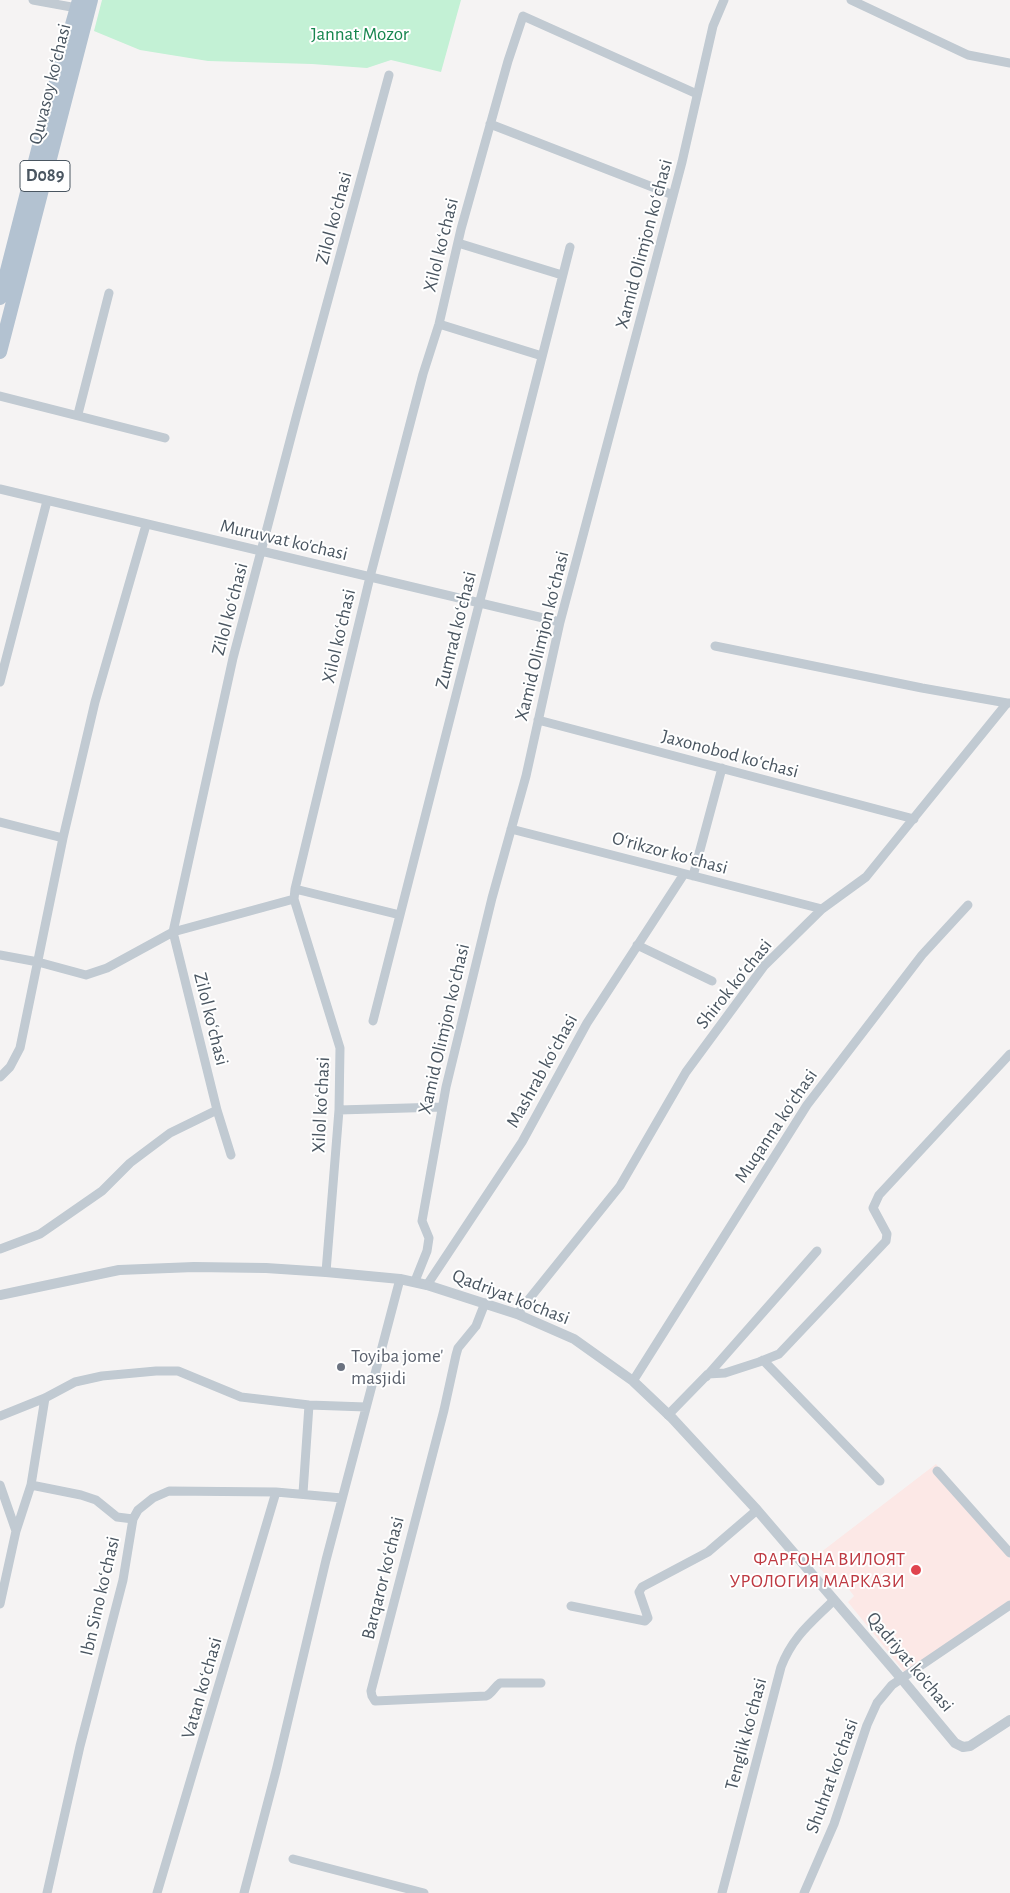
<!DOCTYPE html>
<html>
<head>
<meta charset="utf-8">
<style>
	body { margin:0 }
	canvas { display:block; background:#f5f3f3 }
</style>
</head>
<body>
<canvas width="1010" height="1893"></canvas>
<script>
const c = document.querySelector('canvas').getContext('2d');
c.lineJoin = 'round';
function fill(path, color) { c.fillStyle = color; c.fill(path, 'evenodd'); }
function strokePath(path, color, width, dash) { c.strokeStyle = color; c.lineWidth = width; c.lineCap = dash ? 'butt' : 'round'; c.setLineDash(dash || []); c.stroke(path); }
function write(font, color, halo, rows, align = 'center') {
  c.font = font + ' "Alegreya Sans",sans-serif'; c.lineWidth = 4; c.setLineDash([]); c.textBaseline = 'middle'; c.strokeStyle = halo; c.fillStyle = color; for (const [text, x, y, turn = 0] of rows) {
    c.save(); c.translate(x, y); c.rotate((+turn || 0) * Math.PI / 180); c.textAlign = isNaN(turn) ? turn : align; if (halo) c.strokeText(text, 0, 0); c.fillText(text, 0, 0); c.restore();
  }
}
fill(new Path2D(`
	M 936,1464 L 1010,1559 L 1010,1602 L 905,1673 L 848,1602 L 854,1596 L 844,1583 L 842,1581 L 835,1586 L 812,1559 Z`), '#fce8e6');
fill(new Path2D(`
	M 102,0 L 461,0 L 441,72 L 391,60 L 367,68 L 312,64 L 208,61 L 140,50 L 94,31 Z`), '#c3f1d5');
strokePath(new Path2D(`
	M 33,0 L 77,8
	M 851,0 L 968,55 L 1010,63
	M 490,124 L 673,195
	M 458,243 L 562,275
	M 439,324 L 542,356
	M 0,396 L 165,438
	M 78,414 L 109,293
	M 0,489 L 560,622
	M 715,646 L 922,688 L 1007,703
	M 0,682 L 47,501
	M 538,720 L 914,819
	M 0,822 L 63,838
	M 511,829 L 822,909
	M 693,876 L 722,768
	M 295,889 L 400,915
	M 637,945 L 712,981
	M 0,955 L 38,962 L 86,975 L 107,968 L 173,932 L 294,899
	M 373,1021 L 570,247
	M 0,1077 L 10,1067 L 20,1048 L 63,838 L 95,702 L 146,525
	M 339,1110 L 442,1107
	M 231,1155 L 217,1110 L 173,932 L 233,658 L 297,414 L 389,75
	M 0,1249 L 40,1234 L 102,1191 L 130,1163 L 170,1133 L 217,1110
	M 326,1272 L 339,1110 L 340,1048 L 294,899 L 295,889 L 370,577 L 423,374 L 439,324 L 461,229 L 508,61 L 523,16 L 697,94
	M 415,1281 L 427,1251 L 429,1238 L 422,1221 L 446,1087 L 492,898 L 526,776 L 560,622 L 682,162 L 713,26 L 724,0
	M 427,1285 L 522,1142 L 587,1023 L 684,874
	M 485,1303 L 476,1326 L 458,1348 L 456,1355 L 444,1410 L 371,1691 L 372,1696 L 375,1701 L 486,1696 C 492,1694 494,1687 500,1683 L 541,1683
	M 517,1314 L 620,1186 L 686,1072 L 764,966 L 822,909 L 866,877 L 1007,703 L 1010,703
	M 763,1360 L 880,1481
	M 706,1377 L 817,1251
	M 633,1381 L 807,1105 L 922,955 L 968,905
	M 45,1398 L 31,1485 L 81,1495 L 96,1500 L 117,1517 L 133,1519
	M 668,1415 L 708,1374 L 725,1373 L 759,1362 L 779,1354 L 886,1241 L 887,1234 L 873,1208 L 879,1195 L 1010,1054
	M 0,1416 L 45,1398 L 75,1382 L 102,1376 L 156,1371 L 178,1371 L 241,1397 L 309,1405 L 366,1407
	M 937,1471 L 1010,1553
	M 0,1485 L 16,1531 L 0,1604
	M 303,1493 L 309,1405
	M 16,1531 L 31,1485
	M 571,1606 L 645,1621 L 648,1618 L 639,1592 L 642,1587 L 708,1552 L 757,1510
	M 293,1859 L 424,1893
	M 47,1893 L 80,1746 L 123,1580 L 133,1519 L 138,1510 L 153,1498 L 169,1491 L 276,1492 L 342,1498
	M 157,1893 L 276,1492
	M 244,1893 L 276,1771 L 326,1560 L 400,1279
	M 722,1893 L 781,1667 C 793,1636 811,1623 834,1600
	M 804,1893 L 834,1824 L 867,1725 L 877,1703 L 892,1685 L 1010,1605`), '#c1cad2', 9);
strokePath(new Path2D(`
	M 0,1295 L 119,1270 L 194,1267 L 266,1268 L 326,1272 L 400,1279 L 427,1285 L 517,1314 L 574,1339 L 633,1381 L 672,1418 L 757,1510 L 901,1678 L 955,1743 L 963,1747 L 970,1746 L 1010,1720`), '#c1cad2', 10);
strokePath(new Path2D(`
	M 0,298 L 51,99 L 79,0
	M 0,352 L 91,0`), '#b3c2d1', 14);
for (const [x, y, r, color] of [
	[341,1367,5,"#6b7280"],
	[916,1570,6,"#e0444e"]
]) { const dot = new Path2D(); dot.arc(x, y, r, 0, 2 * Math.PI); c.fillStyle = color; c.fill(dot); strokePath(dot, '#fff', 2); }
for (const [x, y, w] of [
	[45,176,50]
]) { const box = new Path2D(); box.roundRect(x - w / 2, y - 15.5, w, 31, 4); c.fillStyle = '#fff'; c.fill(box); strokePath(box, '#4a5661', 1); }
write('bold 18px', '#4a5661', null, [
	["D089",45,176]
]);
write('19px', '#17864f', '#fff', [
	["Jannat Mozor",360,34]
]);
write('19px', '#4a5661', '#fff', [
	["Quvasoy koʻchasi",50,84,-76],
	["Zilol koʻchasi",334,218,-75],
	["Xamid Olimjon koʻchasi",644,244,-75],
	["Xilol koʻchasi",441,245,-76],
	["Muruvvat ko'chasi",284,540,13],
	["Zilol koʻchasi",230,609,-75],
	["Zumrad koʻchasi",456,630,-76],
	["Xilol koʻchasi",339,636,-77],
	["Xamid Olimjon koʻchasi",542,636,-76],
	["Jaxonobod koʻchasi",730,754,15],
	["Oʻrikzor koʻchasi",670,853,15],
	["Shirok koʻchasi",734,984,-51],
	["Zilol koʻchasi",211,1019,76],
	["Xamid Olimjon koʻchasi",444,1029,-77],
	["Mashrab koʻchasi",542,1071,-61],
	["Xilol koʻchasi",321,1105,-87],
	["Muqanna koʻchasi",776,1126,-56],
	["Qadriyat ko'chasi",511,1297,21],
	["Barqaror koʻchasi",383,1578,-76],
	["Ibn Sino koʻchasi",100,1596,-77],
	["Qadriyat ko'chasi",910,1662,50],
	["Vatan koʻchasi",202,1688,-74],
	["Tenglik koʻchasi",746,1734,-75],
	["Shuhrat koʻchasi",832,1776,-70]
]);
write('19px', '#5b616d', '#fff', [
	["Toyiba jome'",351,1356],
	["masjidi",351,1378]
], 'left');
write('19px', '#be3a42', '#fff', [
	["ФАРҒОНА ВИЛОЯТ",905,1559],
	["УРОЛОГИЯ МАРКАЗИ",905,1581]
], 'right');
</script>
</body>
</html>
